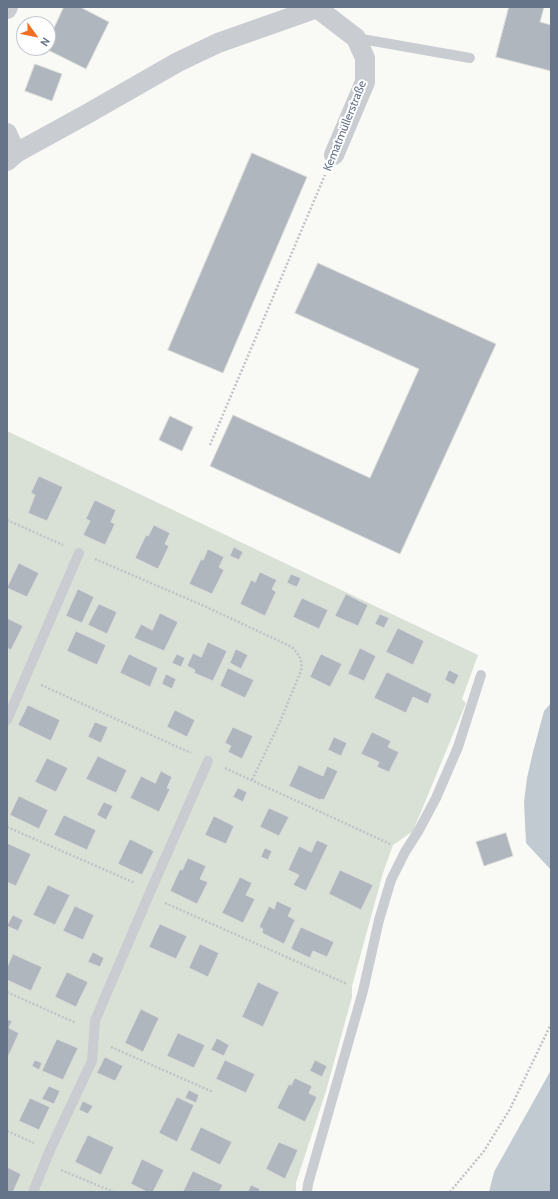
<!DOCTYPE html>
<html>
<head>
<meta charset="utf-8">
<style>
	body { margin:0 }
	#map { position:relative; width:558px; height:1199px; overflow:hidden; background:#f9f9f6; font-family:Cabin,sans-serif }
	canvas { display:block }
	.frame { position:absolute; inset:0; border:8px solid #66748a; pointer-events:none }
	.north { position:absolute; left:16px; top:16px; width:40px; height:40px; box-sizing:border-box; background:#fff; border:1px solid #c2c7d0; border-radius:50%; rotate:123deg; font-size:11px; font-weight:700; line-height:16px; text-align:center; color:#66748a }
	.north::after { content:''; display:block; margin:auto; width:14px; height:18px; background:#ef7020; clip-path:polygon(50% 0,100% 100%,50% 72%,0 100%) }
</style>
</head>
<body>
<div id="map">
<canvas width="558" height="1199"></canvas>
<div class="frame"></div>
<div class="north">N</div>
</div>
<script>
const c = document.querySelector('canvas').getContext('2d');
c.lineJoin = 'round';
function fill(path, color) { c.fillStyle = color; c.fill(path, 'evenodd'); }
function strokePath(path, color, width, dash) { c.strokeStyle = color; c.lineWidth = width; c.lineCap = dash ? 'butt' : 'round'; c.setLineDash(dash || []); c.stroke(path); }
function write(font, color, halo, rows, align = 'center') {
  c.font = font + ' Cabin,sans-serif'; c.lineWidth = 4; c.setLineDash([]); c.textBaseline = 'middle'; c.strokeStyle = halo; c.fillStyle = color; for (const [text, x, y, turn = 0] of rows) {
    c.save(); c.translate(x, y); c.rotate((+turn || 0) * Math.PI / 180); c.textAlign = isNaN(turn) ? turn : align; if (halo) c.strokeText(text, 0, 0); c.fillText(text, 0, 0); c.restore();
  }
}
fill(new Path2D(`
	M 7,431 L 478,655 L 462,699 L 466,703 L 413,831 L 393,845 L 383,873 L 352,986 L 352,997 L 326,1091 L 296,1183 L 296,1192 L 7,1192 Z`), '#d9e1d7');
fill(new Path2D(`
	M 551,703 L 551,870 L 526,843 L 524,802 L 527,778 L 533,752 L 544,711 Z
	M 551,1070 L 551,1192 L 489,1192 L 494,1172 Z`), '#c0cad0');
const building = new Path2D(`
	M 64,7 L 80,7 L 109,22 L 86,69 L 44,48 L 48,48 L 48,41 Z
	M 509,7 L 544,7 L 540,22 L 551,25 L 551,71 L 496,57 Z
	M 35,64 L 62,74 L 52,101 L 25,91 Z
	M 252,153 L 307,177 L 223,373 L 168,350 Z
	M 318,263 L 496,344 L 400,554 L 210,466 L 233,415 L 370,478 L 419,369 L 295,313 Z
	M 170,416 L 193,427 L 182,451 L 159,440 Z
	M 39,476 L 63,487 L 47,521 L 28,513 L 35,495 L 31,493 Z
	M 95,500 L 116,510 L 111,522 L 115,524 L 105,545 L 83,535 L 90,521 L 86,519 Z
	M 154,525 L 170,533 L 165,544 L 169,546 L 158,569 L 135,558 L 146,535 L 148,536 Z
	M 234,547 L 243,552 L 239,560 L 230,556 Z
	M 208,549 L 224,557 L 219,567 L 224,570 L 212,594 L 189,584 L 201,559 L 203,560 Z
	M 19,563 L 39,573 L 27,597 L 7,588 Z
	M 260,572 L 277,580 L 272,589 L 276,592 L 265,616 L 240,604 L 251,580 L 255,582 Z
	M 291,574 L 301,578 L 297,587 L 287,583 Z
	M 78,589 L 94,597 L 82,623 L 66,616 Z
	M 346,594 L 368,605 L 358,626 L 335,616 Z
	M 302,598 L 328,610 L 319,629 L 293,617 Z
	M 99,604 L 117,612 L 107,634 L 88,625 Z
	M 160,613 L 178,622 L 164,651 L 134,638 L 141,624 L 152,630 Z
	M 380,614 L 389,618 L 384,628 L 375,624 Z
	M 7,618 L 23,626 L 11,650 L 7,648 Z
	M 398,628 L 424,641 L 413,665 L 386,652 Z
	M 76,631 L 106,645 L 97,665 L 67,651 Z
	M 208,642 L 227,651 L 213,681 L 194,673 L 195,670 L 187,666 L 193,653 L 201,657 Z
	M 360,648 L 376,656 L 364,681 L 348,674 Z
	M 236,649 L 248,655 L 241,669 L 230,663 Z
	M 129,654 L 158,668 L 150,687 L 120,673 Z
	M 177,654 L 185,658 L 181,667 L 172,663 Z
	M 321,654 L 342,664 L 330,687 L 310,677 Z
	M 228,668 L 254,680 L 245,698 L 220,686 Z
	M 449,670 L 459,675 L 454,685 L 445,680 Z
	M 387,672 L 432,694 L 428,704 L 413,697 L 406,713 L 374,698 Z
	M 166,674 L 176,679 L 172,689 L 162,684 Z
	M 28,705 L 60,720 L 51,741 L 18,725 Z
	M 175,710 L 195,720 L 187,737 L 167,727 Z
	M 95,722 L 108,727 L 101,743 L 88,737 Z
	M 233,727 L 253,736 L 242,759 L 228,752 L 231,746 L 225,743 Z
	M 372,732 L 391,741 L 388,747 L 399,752 L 389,772 L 377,767 L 379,762 L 361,754 Z
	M 334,737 L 347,743 L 341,756 L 328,750 Z
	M 98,756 L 127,770 L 116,793 L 86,779 Z
	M 47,758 L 68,768 L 56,792 L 35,782 Z
	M 299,765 L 323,776 L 327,766 L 338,771 L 324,800 L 321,799 L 320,800 L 289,786 Z
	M 161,771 L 172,777 L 167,788 L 170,789 L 159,812 L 130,798 L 141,776 L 155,783 Z
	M 238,788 L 247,792 L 243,802 L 233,797 Z
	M 19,796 L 48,810 L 39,829 L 10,815 Z
	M 104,802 L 113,806 L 106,820 L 97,815 Z
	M 269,808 L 289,817 L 279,836 L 260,827 Z
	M 64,815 L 96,830 L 87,850 L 54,835 Z
	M 214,816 L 234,826 L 226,844 L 205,835 Z
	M 506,833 L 513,856 L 484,866 L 476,842 Z
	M 130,839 L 154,851 L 142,875 L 118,864 Z
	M 317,840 L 328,845 L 306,891 L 293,885 L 299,875 L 288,870 L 299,846 L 311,852 Z
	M 7,843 L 31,854 L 16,886 L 7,882 Z
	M 265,848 L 272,851 L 268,860 L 261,857 Z
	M 188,858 L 206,866 L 200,879 L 208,882 L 197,904 L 170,891 L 180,869 L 182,870 Z
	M 340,870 L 373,885 L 361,910 L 329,894 Z
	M 240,877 L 252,883 L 246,895 L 255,899 L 243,923 L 222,913 Z
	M 48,885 L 70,895 L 55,925 L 33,915 Z
	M 277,901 L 292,908 L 288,916 L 295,920 L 284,944 L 262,933 L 263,929 L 259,927 L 269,906 L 274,909 Z
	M 75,906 L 94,915 L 83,940 L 63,931 Z
	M 13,915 L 23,920 L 18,931 L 7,926 Z
	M 160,924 L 187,936 L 176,959 L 149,947 Z
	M 301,927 L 334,942 L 327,957 L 313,951 L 310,958 L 291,949 Z
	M 200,944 L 219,953 L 208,977 L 189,968 Z
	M 93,952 L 104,958 L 100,967 L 88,962 Z
	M 13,954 L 42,967 L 31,991 L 7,980 L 7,968 Z
	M 67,972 L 88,982 L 76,1007 L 55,997 Z
	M 258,982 L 279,992 L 263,1027 L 242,1017 Z
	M 141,1009 L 159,1018 L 143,1052 L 125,1043 Z
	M 7,1019 L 12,1021 L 9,1028 L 19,1033 L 8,1057 Z
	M 178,1033 L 205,1045 L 194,1068 L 167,1056 Z
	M 217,1038 L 229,1045 L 224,1056 L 211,1050 Z
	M 57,1039 L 78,1048 L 63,1080 L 42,1071 Z
	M 105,1057 L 123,1066 L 115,1081 L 97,1073 Z
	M 35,1060 L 42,1063 L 39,1070 L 32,1066 Z
	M 225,1060 L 255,1074 L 246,1093 L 216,1079 Z
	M 315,1060 L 327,1066 L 322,1077 L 310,1071 Z
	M 295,1078 L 312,1086 L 309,1093 L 317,1097 L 305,1122 L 277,1108 L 289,1084 L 291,1085 Z
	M 49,1086 L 60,1091 L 54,1104 L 42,1099 Z
	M 189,1090 L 199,1095 L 196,1103 L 185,1098 Z
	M 177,1097 L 194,1105 L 177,1142 L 159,1133 Z
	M 30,1098 L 50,1107 L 39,1130 L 19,1121 Z
	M 83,1101 L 93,1106 L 88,1114 L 79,1110 Z
	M 201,1127 L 232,1142 L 220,1165 L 190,1150 Z
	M 88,1135 L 114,1147 L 101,1175 L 75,1162 Z
	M 279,1142 L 298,1150 L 285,1179 L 266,1169 Z
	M 142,1159 L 164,1170 L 153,1192 L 147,1192 L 131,1184 Z
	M 7,1167 L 21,1174 L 13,1192 L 7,1192 Z
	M 193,1171 L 223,1185 L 219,1192 L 183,1192 Z
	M 251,1185 L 260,1189 L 259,1192 L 248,1192 Z`);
fill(building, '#afb6be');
strokePath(building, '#dbdbd9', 1);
strokePath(new Path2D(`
	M 210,445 L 325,175
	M 7,520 L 63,545
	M 95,559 L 202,605 L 292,647 C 299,655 303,660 301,671 L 279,724 L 252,780
	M 41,685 L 191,753
	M 225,768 L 390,844
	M 7,827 L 135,883
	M 165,903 L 347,984
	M 7,992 L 76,1023
	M 111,1047 L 213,1092
	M 7,1131 L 34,1143
	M 61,1170 L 114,1192
	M 450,1192 L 484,1151 L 510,1109 L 551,1024`), '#c0c2c5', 2.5, [2, 2]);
strokePath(new Path2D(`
	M 356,38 L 470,58
	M 7,720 L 79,553
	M 33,1192 L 50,1150 L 92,1061 L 95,1021 L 105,997 L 151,890 L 208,761
	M 307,1192 L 308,1184 L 363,991 L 379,920 L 391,880 L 405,852 L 419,830 L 436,798 L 458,747 L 481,675`), '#c9ccd0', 10);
strokePath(new Path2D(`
	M 317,8 L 356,38 L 365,58 L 365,82 L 334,155
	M 7,9 L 8,7
	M 7,133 L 16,153
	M 7,161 L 16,153 L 87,114 L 178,62 L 218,43 L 317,8`), '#c9ccd0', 20);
write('12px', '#66748a', '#fff', [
	["Kematmüllerstraße",345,126,-68]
]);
</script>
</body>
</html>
